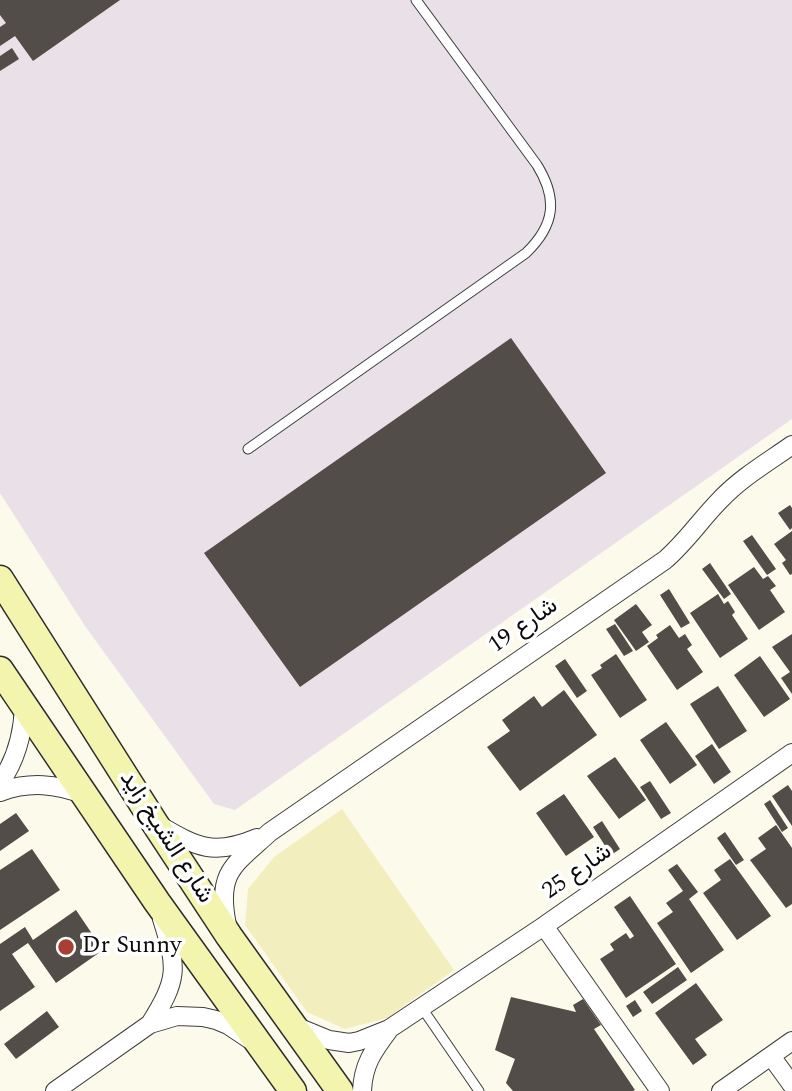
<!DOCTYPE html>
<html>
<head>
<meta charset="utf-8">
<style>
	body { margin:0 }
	canvas { display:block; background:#fcfbeb }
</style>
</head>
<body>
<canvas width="792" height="1091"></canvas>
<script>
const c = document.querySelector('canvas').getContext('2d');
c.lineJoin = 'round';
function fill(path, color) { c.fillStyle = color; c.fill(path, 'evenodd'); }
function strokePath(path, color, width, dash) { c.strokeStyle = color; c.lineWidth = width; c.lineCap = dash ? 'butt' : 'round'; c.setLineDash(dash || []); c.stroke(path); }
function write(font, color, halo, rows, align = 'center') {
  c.font = font + ' Spectral,Vazirmatn,serif'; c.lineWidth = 7; c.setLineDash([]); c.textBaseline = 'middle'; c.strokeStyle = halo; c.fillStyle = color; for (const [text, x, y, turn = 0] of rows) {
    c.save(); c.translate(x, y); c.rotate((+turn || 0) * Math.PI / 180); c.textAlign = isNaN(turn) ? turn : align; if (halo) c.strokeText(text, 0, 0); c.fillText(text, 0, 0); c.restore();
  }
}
fill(new Path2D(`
	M 0,0 L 792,0 L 792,419 L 235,810 L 214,804 L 85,626 L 0,493 Z`), '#e9e0e8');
fill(new Path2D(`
	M 342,809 L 454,970 L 387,1018 L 345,1029 L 307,1012 L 245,925 L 248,889 L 274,857 Z`), '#f2eebd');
fill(new Path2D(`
	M 0,0 L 120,0 L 33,61 L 15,36 L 0,46 L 0,27 L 6,23 L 0,15 Z
	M 12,48 L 19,59 L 0,71 L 0,56 Z
	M 511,338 L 606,473 L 300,687 L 204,553 Z
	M 790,505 L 792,508 L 792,528 L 790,530 L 778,513 Z
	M 792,531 L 792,574 L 790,575 L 782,563 L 786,560 L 774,544 Z
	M 752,535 L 776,569 L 767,575 L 743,541 Z
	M 710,563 L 731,594 L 724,599 L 702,569 Z
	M 754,567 L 763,579 L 768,576 L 776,586 L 770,590 L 785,612 L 759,630 L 728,585 Z
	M 669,589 L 690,623 L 681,628 L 660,595 Z
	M 718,594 L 724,604 L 728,601 L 735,612 L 732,615 L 748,639 L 720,658 L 690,613 Z
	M 636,604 L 652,625 L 642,632 L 649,642 L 636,651 L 614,620 Z
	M 615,624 L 633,651 L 624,656 L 606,629 Z
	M 670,625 L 679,638 L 685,634 L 692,645 L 687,649 L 703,672 L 677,690 L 647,646 L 658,638 L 656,635 Z
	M 792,634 L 792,694 L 781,678 L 790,672 L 772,647 Z
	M 616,654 L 647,700 L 620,718 L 591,675 L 602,668 L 600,665 Z
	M 760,656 L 790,699 L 764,717 L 734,675 Z
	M 565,659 L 587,691 L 577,698 L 555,666 Z
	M 718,686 L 747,731 L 719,749 L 690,704 Z
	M 564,690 L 597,735 L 520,791 L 487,747 L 510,731 L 502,720 L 534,696 L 542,707 Z
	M 666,722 L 697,765 L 670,784 L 640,740 Z
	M 712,744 L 731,772 L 714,784 L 695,756 Z
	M 615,757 L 646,800 L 619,819 L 587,776 Z
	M 650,781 L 671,813 L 661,819 L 640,787 Z
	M 788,785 L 792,791 L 792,826 L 772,796 Z
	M 564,794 L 594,837 L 566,856 L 536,813 Z
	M 770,800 L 788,828 L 782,832 L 764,804 Z
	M 16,813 L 29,831 L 0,851 L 0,824 Z
	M 602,821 L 620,849 L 611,855 L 593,827 Z
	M 776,825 L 792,848 L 792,904 L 786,908 L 750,860 L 766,849 L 758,838 Z
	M 725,832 L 744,860 L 736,865 L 717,838 Z
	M 32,849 L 60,890 L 0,930 L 0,870 Z
	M 730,859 L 771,916 L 737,940 L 703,893 L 721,880 L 714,870 Z
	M 677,864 L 698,892 L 689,899 L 724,950 L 691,973 L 657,923 L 673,912 L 666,903 L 683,891 L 668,870 Z
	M 630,896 L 676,964 L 626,998 L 600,959 L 614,950 L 610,944 L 626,933 L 630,939 L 634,936 L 614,907 Z
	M 76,910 L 103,950 L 56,983 L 28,943 L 12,954 L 35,987 L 0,1011 L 0,944 L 25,927 L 33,940 Z
	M 678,967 L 687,980 L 652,1004 L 643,992 Z
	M 696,983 L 723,1020 L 695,1039 L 707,1055 L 693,1065 L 655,1013 Z
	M 511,997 L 576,1012 L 573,1005 L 583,999 L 601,1025 L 594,1029 L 635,1090 L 633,1091 L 513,1091 L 506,1083 L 515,1059 L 495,1050 Z
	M 635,1000 L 642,1011 L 633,1017 L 626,1006 Z
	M 47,1011 L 59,1027 L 16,1059 L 4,1044 Z`), '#524d48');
const lane = new Path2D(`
	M 248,449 L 526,253 C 555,225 558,199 537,165 L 416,0
	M 422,1008 L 479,1091`);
const street = new Path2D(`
	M 0,783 C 16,760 23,734 24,706
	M 0,792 C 30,781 56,784 85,795
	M 159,825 C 198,848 214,856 257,838
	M 227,925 C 216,872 234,865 270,832 L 665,560 C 687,541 701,519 721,499 C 742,477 768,462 792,445
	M 544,926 L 660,1091
	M 150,1024 C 178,979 178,969 162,919
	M 295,1026 L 329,1040 L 349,1043 L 359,1041 L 389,1029 L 544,926 L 792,753
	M 771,1056 L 792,1085
	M 55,1091 L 150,1024 L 177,1016 L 203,1017 L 216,1020 L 228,1025 L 249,1039
	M 362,1091 C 363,1065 373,1051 388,1031
	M 721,1091 L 792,1041`);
const secondary = new Path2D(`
	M 0,579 L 154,822 L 229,936 L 340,1091
	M 0,670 L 157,902 L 293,1091`);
strokePath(lane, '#3e3e3e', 11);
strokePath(street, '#3e3e3e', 20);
strokePath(secondary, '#2d2d2d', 29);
strokePath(lane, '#fff', 9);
strokePath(street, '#fff', 18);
strokePath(secondary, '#f3f5ae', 26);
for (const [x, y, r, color] of [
	[66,947,9,"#a83f35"]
]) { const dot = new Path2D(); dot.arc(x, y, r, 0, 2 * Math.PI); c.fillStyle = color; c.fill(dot); strokePath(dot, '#fff', 2.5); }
write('24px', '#0b0b0b', '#fff', [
	["شارع 19",524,627,-35],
	["شارع الشيخ زايد",165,838,57],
	["شارع 25",578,873,-35]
]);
write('24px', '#0b0b0b', '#fff', [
	["Dr Sunny",82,947]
], 'left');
</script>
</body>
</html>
